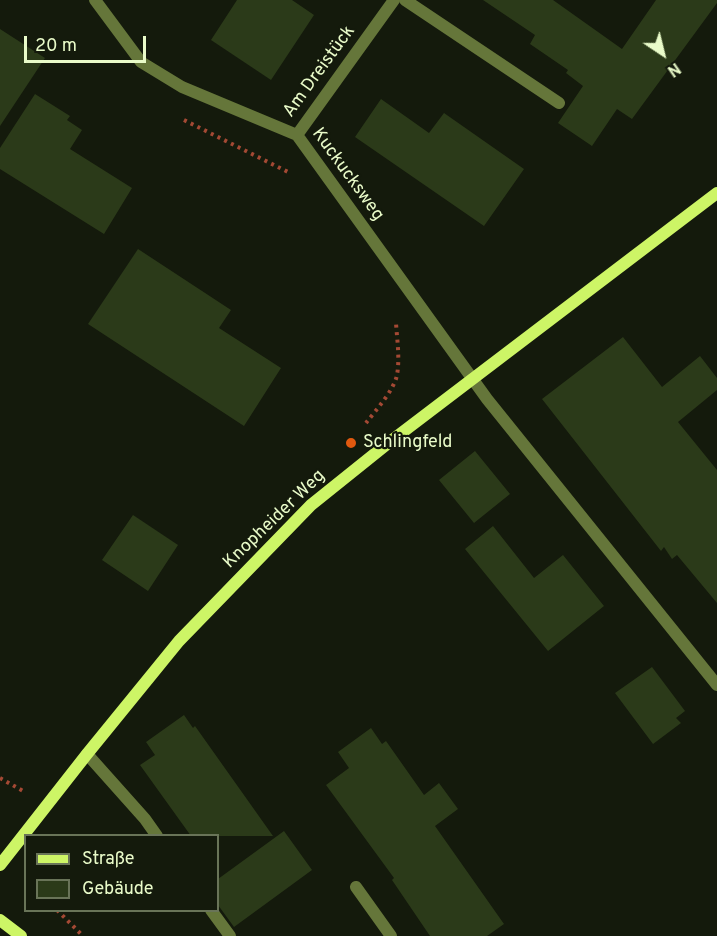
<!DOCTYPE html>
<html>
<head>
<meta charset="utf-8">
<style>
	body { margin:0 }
	#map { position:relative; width:717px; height:936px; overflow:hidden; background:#141a0c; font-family:Overpass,sans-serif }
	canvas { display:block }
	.legend { position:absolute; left:24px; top:834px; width:195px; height:78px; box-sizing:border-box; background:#141a0c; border:2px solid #697458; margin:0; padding:8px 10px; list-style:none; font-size:18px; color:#e9fbc9 }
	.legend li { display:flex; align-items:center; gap:12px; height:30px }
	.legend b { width:30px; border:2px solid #697458 }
	.north { position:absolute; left:633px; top:24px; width:60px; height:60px; -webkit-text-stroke:4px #141a0c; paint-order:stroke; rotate:145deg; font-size:16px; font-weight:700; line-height:24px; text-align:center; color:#e9fbc9 }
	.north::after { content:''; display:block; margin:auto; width:21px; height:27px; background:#e9fbc9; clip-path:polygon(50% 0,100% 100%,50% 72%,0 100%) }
	.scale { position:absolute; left:24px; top:36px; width:122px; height:27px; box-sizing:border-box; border:3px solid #e9fbc9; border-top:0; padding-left:8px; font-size:18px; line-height:21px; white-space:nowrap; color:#e9fbc9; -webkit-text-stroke:4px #141a0c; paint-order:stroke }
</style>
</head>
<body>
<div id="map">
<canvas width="717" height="936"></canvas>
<ul class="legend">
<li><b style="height:8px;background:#cdf566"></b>Straße</li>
<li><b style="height:16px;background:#2b3a19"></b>Gebäude</li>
</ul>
<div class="north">N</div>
<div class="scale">20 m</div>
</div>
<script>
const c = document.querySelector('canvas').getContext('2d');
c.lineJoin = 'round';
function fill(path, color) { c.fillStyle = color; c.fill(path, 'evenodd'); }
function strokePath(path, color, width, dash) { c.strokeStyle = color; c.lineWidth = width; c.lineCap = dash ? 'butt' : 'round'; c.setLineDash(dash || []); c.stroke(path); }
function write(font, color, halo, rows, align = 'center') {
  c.font = font + ' Overpass,sans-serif'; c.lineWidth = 4.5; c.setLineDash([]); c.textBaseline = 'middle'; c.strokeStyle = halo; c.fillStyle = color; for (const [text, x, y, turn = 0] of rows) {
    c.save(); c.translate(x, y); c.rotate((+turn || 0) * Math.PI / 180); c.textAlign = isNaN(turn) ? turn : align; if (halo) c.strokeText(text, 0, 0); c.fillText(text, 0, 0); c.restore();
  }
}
fill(new Path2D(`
	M 237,0 L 292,0 L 314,15 L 271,80 L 211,40 Z
	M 483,0 L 553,0 L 622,49 L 656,0 L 717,0 L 717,3 L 632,119 L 617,109 L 592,146 L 558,123 L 583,86 L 566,73 L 568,70 L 530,44 L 535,35 Z
	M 0,29 L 45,58 L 0,126 Z
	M 35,94 L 70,116 L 67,120 L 82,130 L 70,149 L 132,188 L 104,234 L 0,169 L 0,148 Z
	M 381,99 L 429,133 L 444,113 L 524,169 L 484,226 L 355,137 Z
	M 138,249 L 231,310 L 219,328 L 281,368 L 244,426 L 88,324 Z
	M 623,337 L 662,387 L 700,356 L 717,378 L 717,390 L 678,422 L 717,470 L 717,603 L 677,555 L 672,559 L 664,547 L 661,551 L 542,399 Z
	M 475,451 L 510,494 L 474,523 L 439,480 Z
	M 133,515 L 178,545 L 148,591 L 102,560 Z
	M 493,526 L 534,578 L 563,555 L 604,606 L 548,651 L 465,549 Z
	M 652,667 L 685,711 L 676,718 L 681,723 L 653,744 L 615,693 Z
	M 184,715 L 193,728 L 195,726 L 273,836 L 191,836 L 140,765 L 155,755 L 146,742 Z
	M 371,728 L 382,744 L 386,741 L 424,795 L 439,783 L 458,809 L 435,826 L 504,924 L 487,936 L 430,936 L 392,880 L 394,878 L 326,785 L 349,768 L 338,752 Z
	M 284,831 L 312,870 L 234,927 L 218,905 L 218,879 Z`), '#2b3a19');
strokePath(new Path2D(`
	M 184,120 L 288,172
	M 366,423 C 376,410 394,390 397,375 C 400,358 397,339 396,323
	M 0,778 L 23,791
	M 57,910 L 83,936`), '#a44934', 4, [3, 4.5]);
strokePath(new Path2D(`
	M 405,0 L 559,103
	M 87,754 L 145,819 L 157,836
	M 211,910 L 230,936`), '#65763a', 12);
strokePath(new Path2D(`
	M 95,0 L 141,62 L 182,87 L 297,135 L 487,399 L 717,685
	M 297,135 L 394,0
	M 356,887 L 391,936`), '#65763a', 12);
strokePath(new Path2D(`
	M 0,865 L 87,754 L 179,641 L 311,505 L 387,444 L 717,193
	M 0,920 L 21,936`), '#cdf566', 12);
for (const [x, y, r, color] of [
	[351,443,6,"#e1590f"]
]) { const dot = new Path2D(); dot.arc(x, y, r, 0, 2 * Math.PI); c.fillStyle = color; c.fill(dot); strokePath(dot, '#141a0c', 2); }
write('18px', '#e9fbc9', '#141a0c', [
	["Am Dreistück",320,72,-54],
	["Kuckucksweg",347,175,54],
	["Knopheider Weg",275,520,-44]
]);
write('18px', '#e9fbc9', '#141a0c', [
	["Schlingfeld",363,443]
], 'left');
</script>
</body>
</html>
